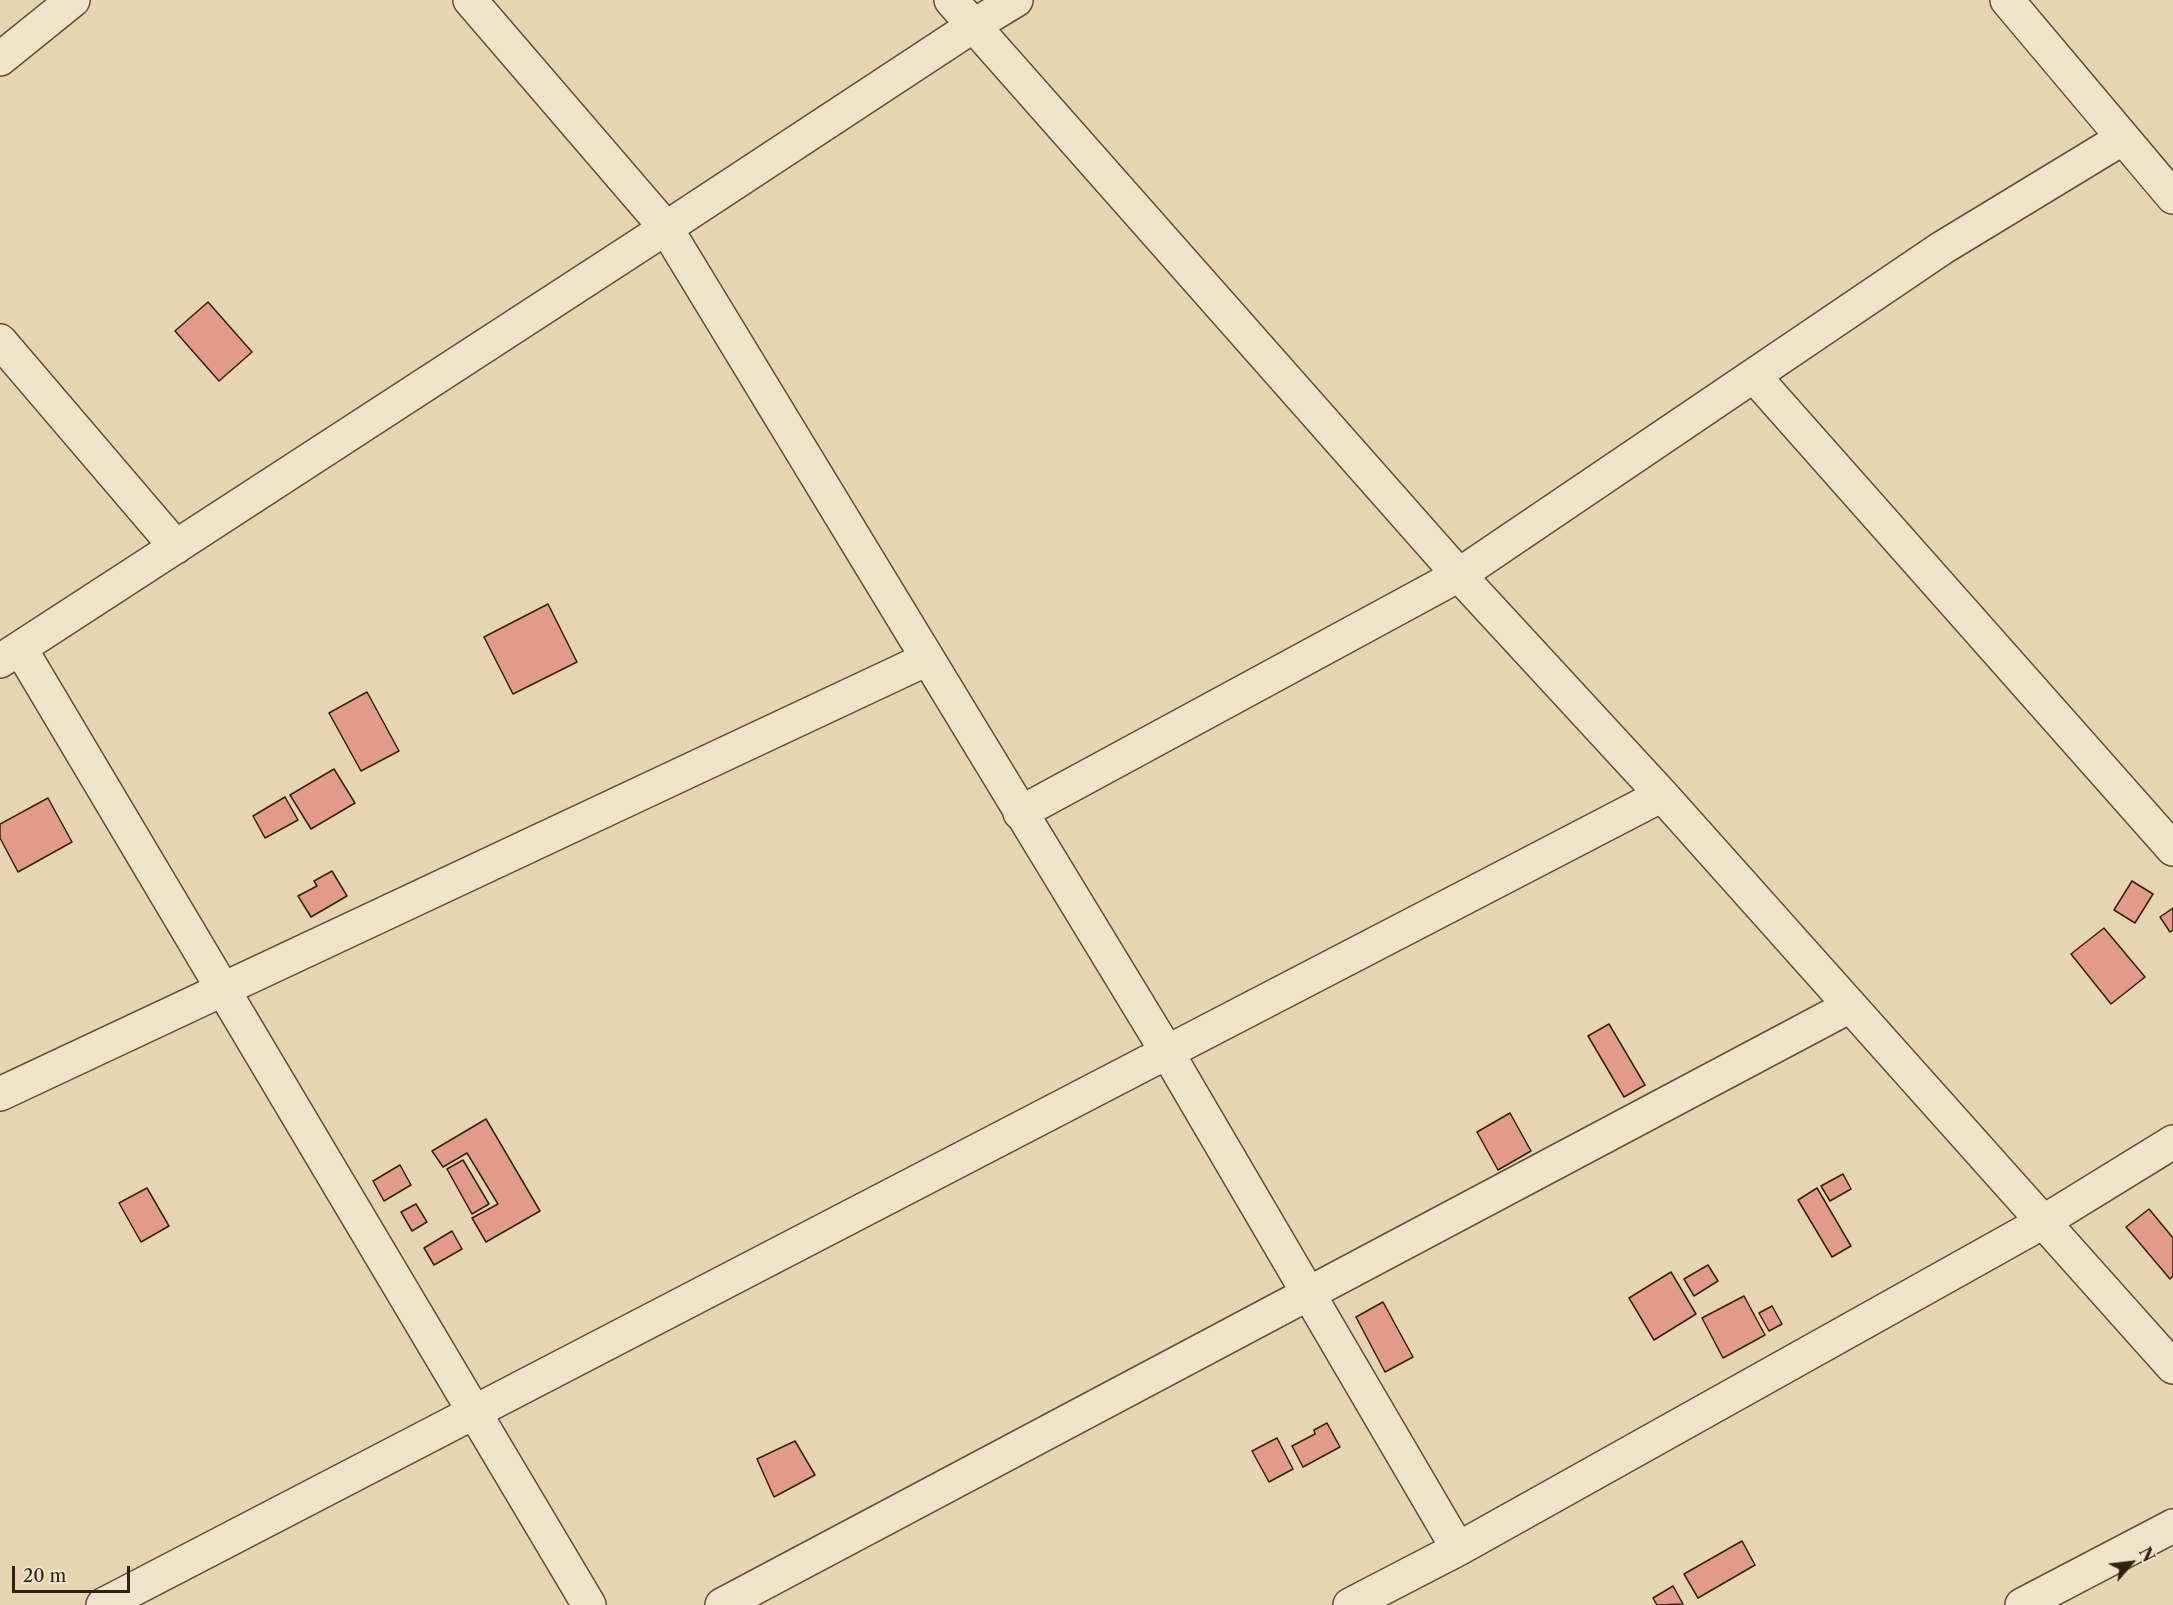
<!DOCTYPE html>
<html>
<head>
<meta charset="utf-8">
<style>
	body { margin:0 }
	#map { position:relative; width:2173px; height:1605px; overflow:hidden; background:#e7d4b0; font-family:"Libre Caslon Text",serif }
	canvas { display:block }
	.north { position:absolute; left:2101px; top:1533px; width:60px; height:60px; -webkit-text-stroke:4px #efe3cc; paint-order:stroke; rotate:62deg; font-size:16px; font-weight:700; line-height:24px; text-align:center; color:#332110 }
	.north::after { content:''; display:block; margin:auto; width:21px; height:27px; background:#332110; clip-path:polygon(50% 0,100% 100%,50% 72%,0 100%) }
	.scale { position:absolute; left:12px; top:1566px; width:118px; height:27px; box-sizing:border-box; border:3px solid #332110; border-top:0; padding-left:8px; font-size:18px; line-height:21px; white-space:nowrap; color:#332110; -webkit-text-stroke:4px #efe3cc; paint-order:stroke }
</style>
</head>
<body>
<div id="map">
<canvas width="2173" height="1605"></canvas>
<div class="north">N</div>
<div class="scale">20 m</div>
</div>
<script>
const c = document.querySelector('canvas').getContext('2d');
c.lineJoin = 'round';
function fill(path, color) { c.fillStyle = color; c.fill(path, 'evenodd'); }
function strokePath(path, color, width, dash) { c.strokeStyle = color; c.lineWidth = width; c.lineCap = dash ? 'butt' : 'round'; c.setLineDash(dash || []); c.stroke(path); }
const building = new Path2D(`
	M 208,302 L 252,352 L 219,381 L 175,331 Z
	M 548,604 L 577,662 L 513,694 L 484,637 Z
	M 367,692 L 399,751 L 361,771 L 329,713 Z
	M 334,769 L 355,803 L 311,829 L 290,795 Z
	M 285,797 L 298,820 L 265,838 L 253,816 Z
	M 48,798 L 72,842 L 18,872 L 0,838 L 0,824 Z
	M 332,871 L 347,896 L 311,917 L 298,896 L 317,886 L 314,881 Z
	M 2132,881 L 2153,894 L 2135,923 L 2114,910 Z
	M 2173,908 L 2173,930 L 2170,932 L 2160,917 Z
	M 2104,928 L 2145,977 L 2111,1004 L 2071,954 Z
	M 1609,1024 L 1645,1085 L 1624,1097 L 1588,1036 Z
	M 1510,1113 L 1531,1151 L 1498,1170 L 1477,1132 Z
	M 486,1119 L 540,1211 L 486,1242 L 472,1218 L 498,1204 L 467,1153 L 443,1167 L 432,1151 Z
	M 463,1160 L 489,1204 L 472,1214 L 447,1169 Z
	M 400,1165 L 411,1185 L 384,1201 L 373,1181 Z
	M 1843,1174 L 1851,1189 L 1830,1201 L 1821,1186 Z
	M 147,1188 L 169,1226 L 141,1242 L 119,1203 Z
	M 1817,1188 L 1851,1246 L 1832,1257 L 1798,1200 Z
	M 416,1204 L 427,1222 L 412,1231 L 401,1212 Z
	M 2149,1209 L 2173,1238 L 2173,1276 L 2170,1279 L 2126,1227 Z
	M 452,1231 L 462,1249 L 434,1265 L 424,1248 Z
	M 1708,1265 L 1718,1281 L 1694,1296 L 1684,1279 Z
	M 1671,1272 L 1696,1314 L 1654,1340 L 1629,1298 Z
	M 1744,1296 L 1765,1335 L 1723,1358 L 1702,1318 Z
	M 1383,1302 L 1413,1357 L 1385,1372 L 1356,1317 Z
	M 1772,1306 L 1782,1324 L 1769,1331 L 1759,1313 Z
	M 1327,1423 L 1340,1447 L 1303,1467 L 1292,1446 L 1315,1434 L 1314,1430 Z
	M 1277,1438 L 1293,1469 L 1269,1482 L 1252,1451 Z
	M 795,1441 L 815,1475 L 774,1497 L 757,1459 Z
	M 1742,1541 L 1755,1565 L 1698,1598 L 1684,1574 Z
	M 1673,1586 L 1683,1604 L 1657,1605 L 1653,1598 Z`);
fill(building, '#e29b88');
strokePath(building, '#332110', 1.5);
const street = new Path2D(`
	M 470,0 L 666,228 L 1167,1052 L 1458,1549
	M 951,0 L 1459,575 L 1662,795 L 2173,1367
	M 2007,0 L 2173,197
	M 0,59 L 73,0
	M 0,341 L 176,547
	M 1754,376 L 2173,849
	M 20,648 L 589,1605
	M 0,661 L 666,228 L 973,26 L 1016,0
	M 1020,813 L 1459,575 L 1942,248 L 2123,138
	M 0,1094 L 927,659
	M 103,1605 L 1662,795
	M 722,1605 L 1850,1006
	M 1350,1605 L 1458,1549 L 2043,1222 L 2173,1142
	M 2022,1605 L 2173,1526`);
strokePath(street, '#604e38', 36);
strokePath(street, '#efe3cc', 33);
</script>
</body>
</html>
